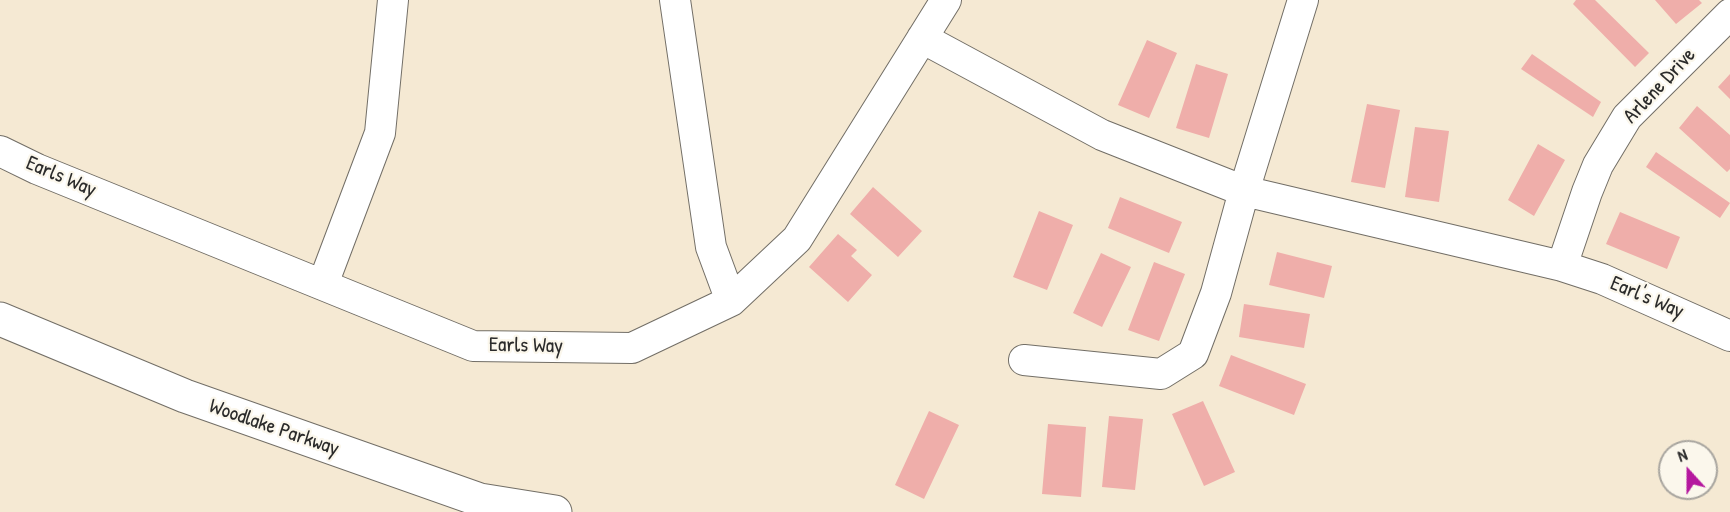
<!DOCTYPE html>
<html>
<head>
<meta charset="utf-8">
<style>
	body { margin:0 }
	#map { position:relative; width:1730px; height:512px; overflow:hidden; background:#f5e9d3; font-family:"Patrick Hand",sans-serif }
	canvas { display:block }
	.north { position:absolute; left:1658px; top:440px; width:60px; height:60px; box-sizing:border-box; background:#fbf7ec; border:2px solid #a8a59f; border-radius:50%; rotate:339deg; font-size:16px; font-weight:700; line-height:24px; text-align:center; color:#2b2b2b }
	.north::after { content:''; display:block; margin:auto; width:21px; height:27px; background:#b5179e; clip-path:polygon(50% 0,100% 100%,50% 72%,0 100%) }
</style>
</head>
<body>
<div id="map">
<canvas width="1730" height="512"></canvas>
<div class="north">N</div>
</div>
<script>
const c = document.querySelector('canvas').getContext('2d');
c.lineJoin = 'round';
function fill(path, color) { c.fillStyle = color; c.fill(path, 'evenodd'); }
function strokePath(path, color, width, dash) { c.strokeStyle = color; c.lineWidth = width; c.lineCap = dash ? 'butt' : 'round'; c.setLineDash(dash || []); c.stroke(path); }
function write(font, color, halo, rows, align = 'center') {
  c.font = font + ' "Patrick Hand",sans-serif'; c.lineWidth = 4.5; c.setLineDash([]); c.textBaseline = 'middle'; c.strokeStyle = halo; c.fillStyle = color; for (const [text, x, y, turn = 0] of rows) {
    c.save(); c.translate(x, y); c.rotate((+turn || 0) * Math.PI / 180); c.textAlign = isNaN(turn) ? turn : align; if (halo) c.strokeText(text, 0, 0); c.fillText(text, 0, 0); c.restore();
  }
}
fill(new Path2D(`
	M 1576,0 L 1595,0 L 1649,53 L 1635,67 L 1573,4 Z
	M 1655,0 L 1699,0 L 1702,3 L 1676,24 Z
	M 1147,40 L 1177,53 L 1149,118 L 1118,105 Z
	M 1532,54 L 1601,102 L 1593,117 L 1521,69 Z
	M 1196,64 L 1228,74 L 1209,138 L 1176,128 Z
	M 1730,74 L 1730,99 L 1718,87 Z
	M 1367,104 L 1400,110 L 1385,188 L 1351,182 Z
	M 1697,106 L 1730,135 L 1730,169 L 1727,172 L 1679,128 Z
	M 1415,127 L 1449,131 L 1439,202 L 1405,197 Z
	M 1538,144 L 1565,160 L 1534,216 L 1508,200 Z
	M 1656,152 L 1730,203 L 1720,218 L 1646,167 Z
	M 873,187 L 922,231 L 898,257 L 850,214 Z
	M 1120,197 L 1182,222 L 1169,253 L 1108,228 Z
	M 1039,211 L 1073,225 L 1047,290 L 1013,277 Z
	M 1620,212 L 1680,237 L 1667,269 L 1606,244 Z
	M 838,234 L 857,250 L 851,256 L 872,275 L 848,302 L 809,267 Z
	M 1277,252 L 1332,266 L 1324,298 L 1269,285 Z
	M 1101,253 L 1131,267 L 1102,327 L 1073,313 Z
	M 1154,262 L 1185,274 L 1159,341 L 1128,330 Z
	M 1244,304 L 1310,314 L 1304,348 L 1239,337 Z
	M 1231,355 L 1306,384 L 1294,415 L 1219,386 Z
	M 1203,401 L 1235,472 L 1204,486 L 1172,414 Z
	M 929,411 L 959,425 L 924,499 L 895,485 Z
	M 1109,416 L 1143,419 L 1135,490 L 1102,487 Z
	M 1048,424 L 1086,427 L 1081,497 L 1042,494 Z`), '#efaeaa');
const minor = new Path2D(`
	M 675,0 L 711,247 L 731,301
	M 922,38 L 1102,135 L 1244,191 L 1562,266 L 1602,279 L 1730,336
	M 0,151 L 37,169 L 473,346 L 632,348 L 731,301 L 797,239 L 946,0
	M 1562,266 L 1587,192 L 1598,165 L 1627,117 L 1730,14
	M 323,284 L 380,133 L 393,0
	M 1024,360 L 1161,374 L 1193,354 L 1216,293 L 1244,191 L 1303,0`);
const tertiary = new Path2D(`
	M 0,319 L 185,396 L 480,500 L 555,512`);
strokePath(minor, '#726e66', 32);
strokePath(tertiary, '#726e66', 35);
strokePath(minor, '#fff', 30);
strokePath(tertiary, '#fff', 33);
write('21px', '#2b2b2b', '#fbf7ec', [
	["Arlene Drive",1660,86,-47],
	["Earls Way",61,177,23],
	["Earl's Way",1647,298,23],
	["Earls Way",526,346,1],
	["Woodlake Parkway",274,428,19]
]);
</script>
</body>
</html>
